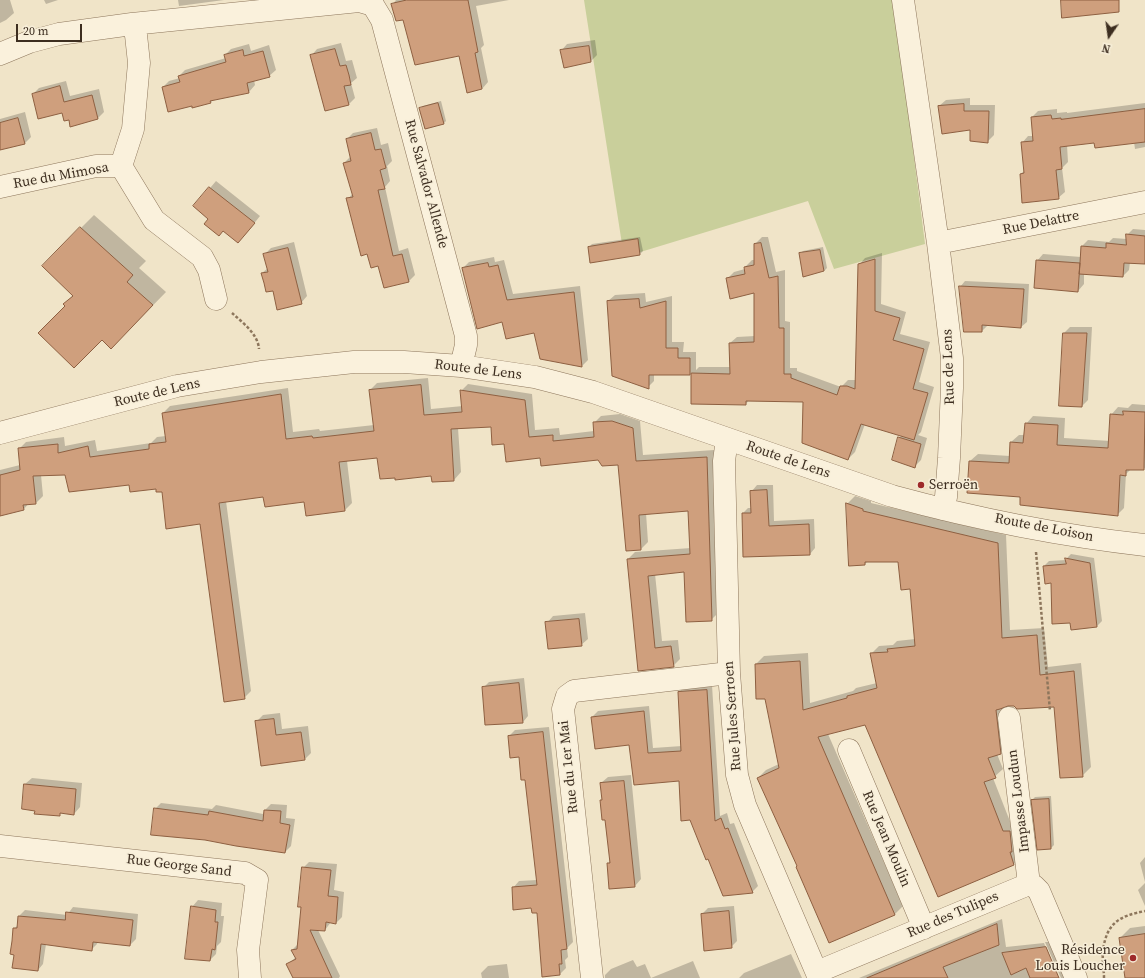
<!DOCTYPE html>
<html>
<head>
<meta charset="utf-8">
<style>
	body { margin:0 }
	#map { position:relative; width:1145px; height:978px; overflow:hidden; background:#f0e4c8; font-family:"Source Serif 4",serif }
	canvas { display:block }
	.north { position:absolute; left:1089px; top:16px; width:40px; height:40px; -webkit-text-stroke:3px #f7eed8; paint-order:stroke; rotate:193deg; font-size:11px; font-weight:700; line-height:16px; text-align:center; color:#3d2e20 }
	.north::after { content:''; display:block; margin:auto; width:14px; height:18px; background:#3d2e20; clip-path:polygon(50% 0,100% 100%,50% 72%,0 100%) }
	.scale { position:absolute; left:16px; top:24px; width:66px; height:18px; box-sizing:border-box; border:2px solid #3d2e20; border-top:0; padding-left:5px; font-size:12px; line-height:14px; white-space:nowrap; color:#3d2e20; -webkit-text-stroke:3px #f7eed8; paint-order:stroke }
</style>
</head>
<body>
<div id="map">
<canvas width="1145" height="978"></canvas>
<div class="north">N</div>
<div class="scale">20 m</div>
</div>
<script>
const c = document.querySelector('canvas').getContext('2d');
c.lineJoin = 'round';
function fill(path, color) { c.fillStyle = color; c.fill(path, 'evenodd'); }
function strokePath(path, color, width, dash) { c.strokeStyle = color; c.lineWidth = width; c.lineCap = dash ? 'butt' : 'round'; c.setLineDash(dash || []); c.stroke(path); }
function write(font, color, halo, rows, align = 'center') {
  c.font = font + ' "Source Serif 4",serif'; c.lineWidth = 3; c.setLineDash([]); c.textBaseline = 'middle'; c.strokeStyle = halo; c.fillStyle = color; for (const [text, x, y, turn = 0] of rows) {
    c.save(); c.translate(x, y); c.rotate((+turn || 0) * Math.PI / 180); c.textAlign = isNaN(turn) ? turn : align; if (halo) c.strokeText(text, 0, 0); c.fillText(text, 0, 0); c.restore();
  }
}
fill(new Path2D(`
	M 584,0 L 894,0 L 925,244 L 834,269 L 808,201 L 624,257 Z`), '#c9cf9b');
fill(new Path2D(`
	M 0,0 L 10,0 L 14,13 L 6,20 L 0,23 Z
	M 44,0 L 58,0 L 46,4 Z
	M 178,0 L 224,0 L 179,6 Z
	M 396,0 L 509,0 L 476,6 L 484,45 L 481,48 L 488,82 L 482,89 L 460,55 L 403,19 L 393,4 Z
	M 595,40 L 597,55 L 591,61 L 561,51 L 567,44 Z
	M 341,43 L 346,61 L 352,60 L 357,78 L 351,83 L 355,98 L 349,104 L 311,56 L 317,49 Z
	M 249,44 L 251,51 L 269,45 L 276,70 L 269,76 L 254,80 L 255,85 L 249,92 L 214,99 L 211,102 L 192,104 L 163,87 L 169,81 L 180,78 L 179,76 L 185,70 L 226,58 L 225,55 L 231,49 Z
	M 66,81 L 70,96 L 99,89 L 104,112 L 98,118 L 71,125 L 69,119 L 62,111 L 33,94 L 39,88 Z
	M 970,98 L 970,105 L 995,105 L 994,135 L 988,141 L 939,106 L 946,100 Z
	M 441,101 L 446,121 L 443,124 L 420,109 L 423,106 Z
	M 1145,103 L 1145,147 L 1135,149 L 1134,142 L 1095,142 L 1067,145 L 1068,162 L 1062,168 L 1065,192 L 1058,198 L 1021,174 L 1025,170 L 1022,143 L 1028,136 L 1034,136 L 1032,117 L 1038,111 L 1057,109 L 1057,113 L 1067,112 L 1067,113 Z
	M 25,112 L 31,137 L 25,143 L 0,149 L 0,119 Z
	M 377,128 L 381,145 L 388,143 L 392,161 L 387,166 L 390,181 L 385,187 L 399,251 L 408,248 L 415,275 L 409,281 L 379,265 L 368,253 L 348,199 L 353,193 L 344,163 L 351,156 L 347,139 L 353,133 Z
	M 216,181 L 260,216 L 244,236 L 209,219 L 195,206 Z
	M 94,215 L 146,261 L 139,268 L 166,292 L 124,335 L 66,306 L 65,304 L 73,295 L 43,266 Z
	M 1133,229 L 1145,230 L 1145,263 L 1130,262 L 1129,270 L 1123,276 L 1084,273 L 1084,284 L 1078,291 L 1037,261 L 1043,254 L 1081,257 L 1082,246 L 1088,240 L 1109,242 L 1113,238 L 1127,239 L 1127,235 Z
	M 640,237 L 643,251 L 640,254 L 589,247 L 592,244 Z
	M 762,237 L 768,237 L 776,272 L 785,270 L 785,321 L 790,322 L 790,368 L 797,368 L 797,371 L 841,387 L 848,380 L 856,380 L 859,265 L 865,258 L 882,253 L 881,304 L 906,312 L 900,334 L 930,342 L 919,382 L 934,387 L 921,432 L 918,435 L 927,438 L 921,460 L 914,467 L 899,438 L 902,435 L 865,424 L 855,452 L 848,459 L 804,401 L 749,400 L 746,404 L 692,403 L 692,372 L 690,374 L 654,374 L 654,381 L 648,387 L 608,301 L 615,295 L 645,293 L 646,302 L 672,296 L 672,342 L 684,342 L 683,352 L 696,352 L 696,370 L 699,367 L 731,367 L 730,343 L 737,337 L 755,336 L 755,291 L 728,278 L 734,272 L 745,269 L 745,267 L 752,260 L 755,260 L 755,244 Z
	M 294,242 L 307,296 L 301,303 L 273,290 L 262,273 L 268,268 L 265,254 L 271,248 Z
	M 823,247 L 827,268 L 824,271 L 800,254 L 803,251 Z
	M 494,257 L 495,262 L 504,260 L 513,294 L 580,286 L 588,360 L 582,366 L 535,332 L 503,321 L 463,268 L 469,262 Z
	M 965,281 L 1029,284 L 1027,322 L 1021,327 L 988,325 L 982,331 L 960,287 Z
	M 1070,327 L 1092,327 L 1088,400 L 1082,406 L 1064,333 Z
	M 428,378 L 431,409 L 463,406 L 461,391 L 468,384 L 532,394 L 535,430 L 559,428 L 560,435 L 594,431 L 594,423 L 601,416 L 620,414 L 640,421 L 643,455 L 714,450 L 718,613 L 711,620 L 685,571 L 655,574 L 662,641 L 678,640 L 680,659 L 673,666 L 639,670 L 628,559 L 635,552 L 691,548 L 689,510 L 646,513 L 648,542 L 641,549 L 619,464 L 599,459 L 541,457 L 505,443 L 492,426 L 458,428 L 461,472 L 454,480 L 432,475 L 395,477 L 378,457 L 347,461 L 352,503 L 345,510 L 307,515 L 305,501 L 264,496 L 226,501 L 251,691 L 244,698 L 200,523 L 163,491 L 157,488 L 66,474 L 41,475 L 43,496 L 36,503 L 29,503 L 24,509 L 0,515 L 0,470 L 20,465 L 19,449 L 26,442 L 64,437 L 65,446 L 95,440 L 97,451 L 151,443 L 157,437 L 166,436 L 163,413 L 170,406 L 288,388 L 293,432 L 319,429 L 320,431 L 374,425 L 370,390 L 377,383 Z
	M 1132,404 L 1145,405 L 1145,468 L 1143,469 L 1131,469 L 1126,474 L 1124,508 L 1117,515 L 1021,496 L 970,461 L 978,454 L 1010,456 L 1011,442 L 1019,435 L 1025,435 L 1026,424 L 1033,416 L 1065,418 L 1064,438 L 1110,441 L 1111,415 L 1118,407 L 1128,408 Z
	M 757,485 L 773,485 L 774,521 L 814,519 L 815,548 L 810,554 L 743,513 L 748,508 L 752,508 L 752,491 Z
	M 855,496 L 871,501 L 871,503 L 1006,535 L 1010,630 L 1044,628 L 1048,667 L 1081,663 L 1091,767 L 1082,776 L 1055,706 L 1004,706 L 1008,744 L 997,754 L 1003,769 L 993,778 L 1011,824 L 1022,856 L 1014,864 L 866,723 L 828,734 L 903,906 L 895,914 L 830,942 L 798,866 L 758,778 L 766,770 L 779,764 L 766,698 L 756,664 L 764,656 L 808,653 L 810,703 L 853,691 L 856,688 L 877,683 L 871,654 L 879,646 L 893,645 L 897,641 L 915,639 L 911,588 L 899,561 L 868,561 L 865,564 L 850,565 L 847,504 Z
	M 1071,554 L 1094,558 L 1102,621 L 1097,626 L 1071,622 L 1044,566 L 1049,561 L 1066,560 L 1066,559 Z
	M 585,613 L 588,639 L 581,645 L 547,623 L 553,616 Z
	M 524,678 L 528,716 L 523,722 L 483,688 L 489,682 Z
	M 712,685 L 720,816 L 727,813 L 730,824 L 734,823 L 758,886 L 752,892 L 680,780 L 592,717 L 598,711 L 649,706 L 653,748 L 682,746 L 679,692 L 685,686 Z
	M 280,713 L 282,729 L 308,726 L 311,753 L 305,759 L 256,722 L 263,715 Z
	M 549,727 L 573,942 L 567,948 L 568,957 L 565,960 L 566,968 L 560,974 L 538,912 L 513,888 L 519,881 L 537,880 L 526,779 L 520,756 L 509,736 L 515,730 Z
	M 631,775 L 641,879 L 635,886 L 610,888 L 608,864 L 610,861 L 601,783 L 608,777 Z
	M 32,778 L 82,783 L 80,807 L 74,814 L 62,812 L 59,815 L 36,810 L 25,784 Z
	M 1051,796 L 1054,845 L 1051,848 L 1032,800 L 1035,797 Z
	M 161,803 L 212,809 L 216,805 L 263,814 L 265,810 L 271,804 L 287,805 L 286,818 L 295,819 L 291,846 L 285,852 L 155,809 Z
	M 1145,857 L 1145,882 L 1140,863 Z
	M 309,862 L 337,864 L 334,890 L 344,892 L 342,917 L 336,923 L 331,922 L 325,930 L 318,930 L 340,976 L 339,978 L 294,978 L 288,964 L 296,957 L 292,950 L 298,944 L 302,906 L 303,868 Z
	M 1145,883 L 1145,906 L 1138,890 Z
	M 198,900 L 222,903 L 221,916 L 224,916 L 221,942 L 217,946 L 216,954 L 210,960 L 192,907 Z
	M 734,906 L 737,941 L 731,947 L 702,914 L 708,908 Z
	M 73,907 L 138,914 L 136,939 L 130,945 L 98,941 L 97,944 L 92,949 L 46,944 L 43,964 L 38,970 L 15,954 L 14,929 L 18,925 L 19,916 L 25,910 L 67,915 Z
	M 1002,919 L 1006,947 L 1044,943 L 1058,978 L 859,978 Z
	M 1145,926 L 1145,978 L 1126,978 L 1120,938 L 1130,928 Z
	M 1045,942 L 1052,942 L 1068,978 L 1061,978 Z
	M 791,954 L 802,978 L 739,978 L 744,973 Z
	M 633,960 L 637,967 L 645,964 L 651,978 L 693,961 L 700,978 L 605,978 L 605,975 L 611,969 Z
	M 507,964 L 509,978 L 482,978 L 481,973 L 488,966 Z`), '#0003');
const building = new Path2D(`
	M 407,0 L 468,0 L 478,52 L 475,53 L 482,89 L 467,93 L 459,56 L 415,65 L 403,20 L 396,21 L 391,4 Z
	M 1061,0 L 1119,0 L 1119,12 L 1062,18 Z
	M 589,46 L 591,62 L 564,68 L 560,50 Z
	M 335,49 L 340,66 L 346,65 L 349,75 L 351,85 L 344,86 L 349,105 L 325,111 L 310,55 Z
	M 243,50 L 244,56 L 263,51 L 270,77 L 247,83 L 249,93 L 210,101 L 211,103 L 192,108 L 192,106 L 168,112 L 162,87 L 180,82 L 178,76 L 226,62 L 224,55 Z
	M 60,86 L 64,102 L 92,95 L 98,119 L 70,127 L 69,120 L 64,121 L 62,113 L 38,119 L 32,94 Z
	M 438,103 L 444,124 L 425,129 L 419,108 Z
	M 964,104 L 964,111 L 989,111 L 988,143 L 970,141 L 970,130 L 942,134 L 938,106 Z
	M 1145,109 L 1145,142 L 1095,148 L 1094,143 L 1060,147 L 1062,169 L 1056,170 L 1059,199 L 1022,203 L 1020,174 L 1024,173 L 1021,142 L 1033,141 L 1031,117 L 1051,115 L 1052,119 L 1061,118 L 1061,119 Z
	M 18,118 L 25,144 L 0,150 L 0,123 Z
	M 371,133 L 375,150 L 381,149 L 386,168 L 380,170 L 385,189 L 378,190 L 393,256 L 402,254 L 409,282 L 384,288 L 378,266 L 371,268 L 367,254 L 361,256 L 346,198 L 353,197 L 343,163 L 351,161 L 346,139 Z
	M 209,187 L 255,223 L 238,243 L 223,231 L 219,236 L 204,224 L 208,219 L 193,206 Z
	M 80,227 L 133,275 L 127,282 L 153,305 L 111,349 L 102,340 L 74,368 L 38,333 L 65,306 L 63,304 L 73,296 L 42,266 Z
	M 1126,234 L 1145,236 L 1145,264 L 1124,263 L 1123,277 L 1079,274 L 1080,263 L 1078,292 L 1034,288 L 1036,260 L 1080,263 L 1081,246 L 1106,248 L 1106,243 L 1126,245 Z
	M 638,239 L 640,255 L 590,263 L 588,247 Z
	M 761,243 L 769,278 L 778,276 L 779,328 L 784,328 L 784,374 L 791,374 L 791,378 L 837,395 L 840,386 L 847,386 L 855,389 L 858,264 L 875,259 L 875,311 L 900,318 L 893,340 L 924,349 L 913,389 L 928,393 L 914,440 L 861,424 L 848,460 L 802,443 L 803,402 L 746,401 L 746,405 L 691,404 L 691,373 L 730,374 L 729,343 L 754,342 L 754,293 L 730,299 L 726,278 L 745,274 L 744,267 L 754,265 L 754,244 Z
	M 288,248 L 302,304 L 277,310 L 273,291 L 266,292 L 264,283 L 261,273 L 268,272 L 263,254 Z
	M 820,250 L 824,271 L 803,277 L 799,253 Z
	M 488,263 L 489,267 L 498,265 L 507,300 L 574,292 L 582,367 L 540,359 L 534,333 L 506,339 L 502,322 L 477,329 L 462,268 Z
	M 959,286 L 1024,289 L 1021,328 L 982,325 L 982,332 L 964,332 Z
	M 639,299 L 640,308 L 666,301 L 666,348 L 678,348 L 678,358 L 690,358 L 690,375 L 649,375 L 649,389 L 612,376 L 607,301 Z
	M 1063,333 L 1087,333 L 1082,407 L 1059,406 Z
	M 421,385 L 424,415 L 462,412 L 460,390 L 525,400 L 529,437 L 553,435 L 553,441 L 594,437 L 593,422 L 612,421 L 633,428 L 636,461 L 707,457 L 712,621 L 686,622 L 684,572 L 648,576 L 655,648 L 671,646 L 674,667 L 638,671 L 627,559 L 690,554 L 688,511 L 639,515 L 641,550 L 626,551 L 618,465 L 602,466 L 598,460 L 541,466 L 540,458 L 506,462 L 504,444 L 492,445 L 491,427 L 451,429 L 454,481 L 432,482 L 431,476 L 395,480 L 395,478 L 380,479 L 377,458 L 339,462 L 345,511 L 306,516 L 304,502 L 265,507 L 263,497 L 219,503 L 245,699 L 224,702 L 200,524 L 166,529 L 162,492 L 156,492 L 156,489 L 130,492 L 129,485 L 69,492 L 65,475 L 33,476 L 36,504 L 23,505 L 24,510 L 0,516 L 0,475 L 20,470 L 18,448 L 58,444 L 58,453 L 88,446 L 90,457 L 149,449 L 149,444 L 166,442 L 162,413 L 281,394 L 286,439 L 312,436 L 313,438 L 374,431 L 369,390 Z
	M 1123,411 L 1145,412 L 1144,470 L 1126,470 L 1126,476 L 1120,475 L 1118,516 L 1020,505 L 1020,497 L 967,493 L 969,461 L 1009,463 L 1010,442 L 1023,443 L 1025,423 L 1058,425 L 1057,445 L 1108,448 L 1110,414 L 1123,415 Z
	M 898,437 L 921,444 L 915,468 L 892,460 Z
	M 767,490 L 769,526 L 809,524 L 810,555 L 743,557 L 742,513 L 751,513 L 750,491 Z
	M 846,503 L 863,509 L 863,511 L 998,543 L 1002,638 L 1037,635 L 1040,675 L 1074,671 L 1083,777 L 1060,778 L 1054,707 L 1017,709 L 1014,706 L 1008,706 L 1000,709 L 996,710 L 1001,754 L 988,758 L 996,778 L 984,782 L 1003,831 L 1010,831 L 1012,852 L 1010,852 L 1014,865 L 938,897 L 865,725 L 818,737 L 895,915 L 829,943 L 796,867 L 797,866 L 757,778 L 779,768 L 765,699 L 756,699 L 755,664 L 800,661 L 803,710 L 847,698 L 847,696 L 877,688 L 870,653 L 888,652 L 887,649 L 915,646 L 910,589 L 901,590 L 898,562 L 865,562 L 865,565 L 849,566 Z
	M 1065,558 L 1090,563 L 1097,627 L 1071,630 L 1070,623 L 1052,624 L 1051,583 L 1045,584 L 1043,566 L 1066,564 Z
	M 579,619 L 582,646 L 548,649 L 545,622 Z
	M 519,683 L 523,723 L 485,725 L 482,687 Z
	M 707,690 L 715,821 L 721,818 L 725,829 L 728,828 L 753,893 L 723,896 L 708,859 L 706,860 L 690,820 L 681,821 L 679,781 L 634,785 L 629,745 L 595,749 L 591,717 L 644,711 L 648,753 L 681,751 L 678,692 Z
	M 274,719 L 276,735 L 301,732 L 305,760 L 261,766 L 255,721 Z
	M 543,732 L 567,949 L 561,950 L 562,964 L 559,964 L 560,975 L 542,977 L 537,913 L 532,913 L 531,908 L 513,910 L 512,887 L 537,885 L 525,780 L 521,780 L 519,757 L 510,758 L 508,736 Z
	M 624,781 L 635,887 L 609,889 L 607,863 L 610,863 L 605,820 L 602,820 L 600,800 L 602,800 L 600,783 Z
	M 24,784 L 76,789 L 74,815 L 60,813 L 60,816 L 34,814 L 35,811 L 22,809 Z
	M 1049,799 L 1051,849 L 1037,850 L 1031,800 Z
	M 154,808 L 208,815 L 209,811 L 263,821 L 264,810 L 281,811 L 280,823 L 290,825 L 285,853 L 236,846 L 205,840 L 151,835 Z
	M 302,867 L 331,870 L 328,896 L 338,897 L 336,924 L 326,922 L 325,931 L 310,930 L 332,978 L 293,978 L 286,964 L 296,959 L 291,950 L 297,949 L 301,907 L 298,907 Z
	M 191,906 L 216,910 L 215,922 L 218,922 L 215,950 L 212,949 L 210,961 L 185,959 Z
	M 729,911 L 732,948 L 704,951 L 701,914 Z
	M 66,912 L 133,920 L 130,946 L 93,942 L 92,951 L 41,944 L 38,971 L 12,968 L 14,955 L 10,954 L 12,941 L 13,928 L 17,928 L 18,916 L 65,920 Z
	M 997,924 L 999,945 L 943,967 L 948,978 L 867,978 Z
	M 1145,934 L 1145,978 L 1125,978 L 1119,938 Z
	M 1046,947 L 1059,978 L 1030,978 L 1026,968 L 1011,975 L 1002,953 Z`);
fill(building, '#cf9f7d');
strokePath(building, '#8d5f41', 1);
const minor = new Path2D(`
	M 903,0 L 938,243 L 952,358 L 952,388 L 949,458 L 946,497 L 943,509
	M 132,24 L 136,35 L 139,63 L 133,129 L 121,166 L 154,220 L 202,257 L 209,270 L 216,299
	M 0,54 L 29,42 L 59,34 L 132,24 L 359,1 L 373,5 L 382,20 L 466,336 L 466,345 L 461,366
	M 0,187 L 96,166 L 121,166
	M 938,243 L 1145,202
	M 0,433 L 177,386 L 261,372 L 354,362 L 404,362 L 461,366 L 535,377 L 593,392 L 892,496 C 973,518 1062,536 1145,545
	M 727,439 L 724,461 L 729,673 L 737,775 L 745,805 L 819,978
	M 1009,718 L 1029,884
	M 849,750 L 924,928
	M 0,846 L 245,873 L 257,880 L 248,950 L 250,978
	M 817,972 L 1029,884 L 1034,886 L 1039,891 L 1076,978
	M 592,978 L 563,709 L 567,696 L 574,691 L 729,673`);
strokePath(minor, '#8d765c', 23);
strokePath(new Path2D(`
	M 232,313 C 243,323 258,334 259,349
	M 1036,552 L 1050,711
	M 1104,978 C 1104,969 1102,959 1103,950 C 1107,922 1120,916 1145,911`), '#8d765c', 2.5, [3, 2]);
strokePath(minor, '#faf1dc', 22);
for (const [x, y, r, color] of [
	[921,485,4,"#9e2a2b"],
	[1133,958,4,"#9e2a2b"]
]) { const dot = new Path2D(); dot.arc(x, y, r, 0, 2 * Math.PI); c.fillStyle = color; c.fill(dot); strokePath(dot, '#f7eed8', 1.5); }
write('14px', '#3d2e20', '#f7eed8', [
	["Rue du Mimosa",61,176,-10],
	["Rue Salvador Allende",426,184,75],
	["Rue Delattre",1041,223,-11],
	["Rue de Lens",949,367,-92],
	["Route de Lens",478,370,7],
	["Route de Lens",157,393,-13],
	["Route de Lens",788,460,19],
	["Route de Loison",1044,528,11],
	["Rue Jules Serroen",733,716,-94],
	["Rue du 1er Mai",569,767,-96],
	["Impasse Loudun",1019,801,-97],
	["Rue Jean Moulin",886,839,67],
	["Rue George Sand",179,866,7],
	["Rue des Tulipes",953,915,-23]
]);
write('14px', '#3d2e20', '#f7eed8', [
	["Serroën",929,485],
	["Résidence",1125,950,"right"],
	["Louis Loucher",1125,966,"right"]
], 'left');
</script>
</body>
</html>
